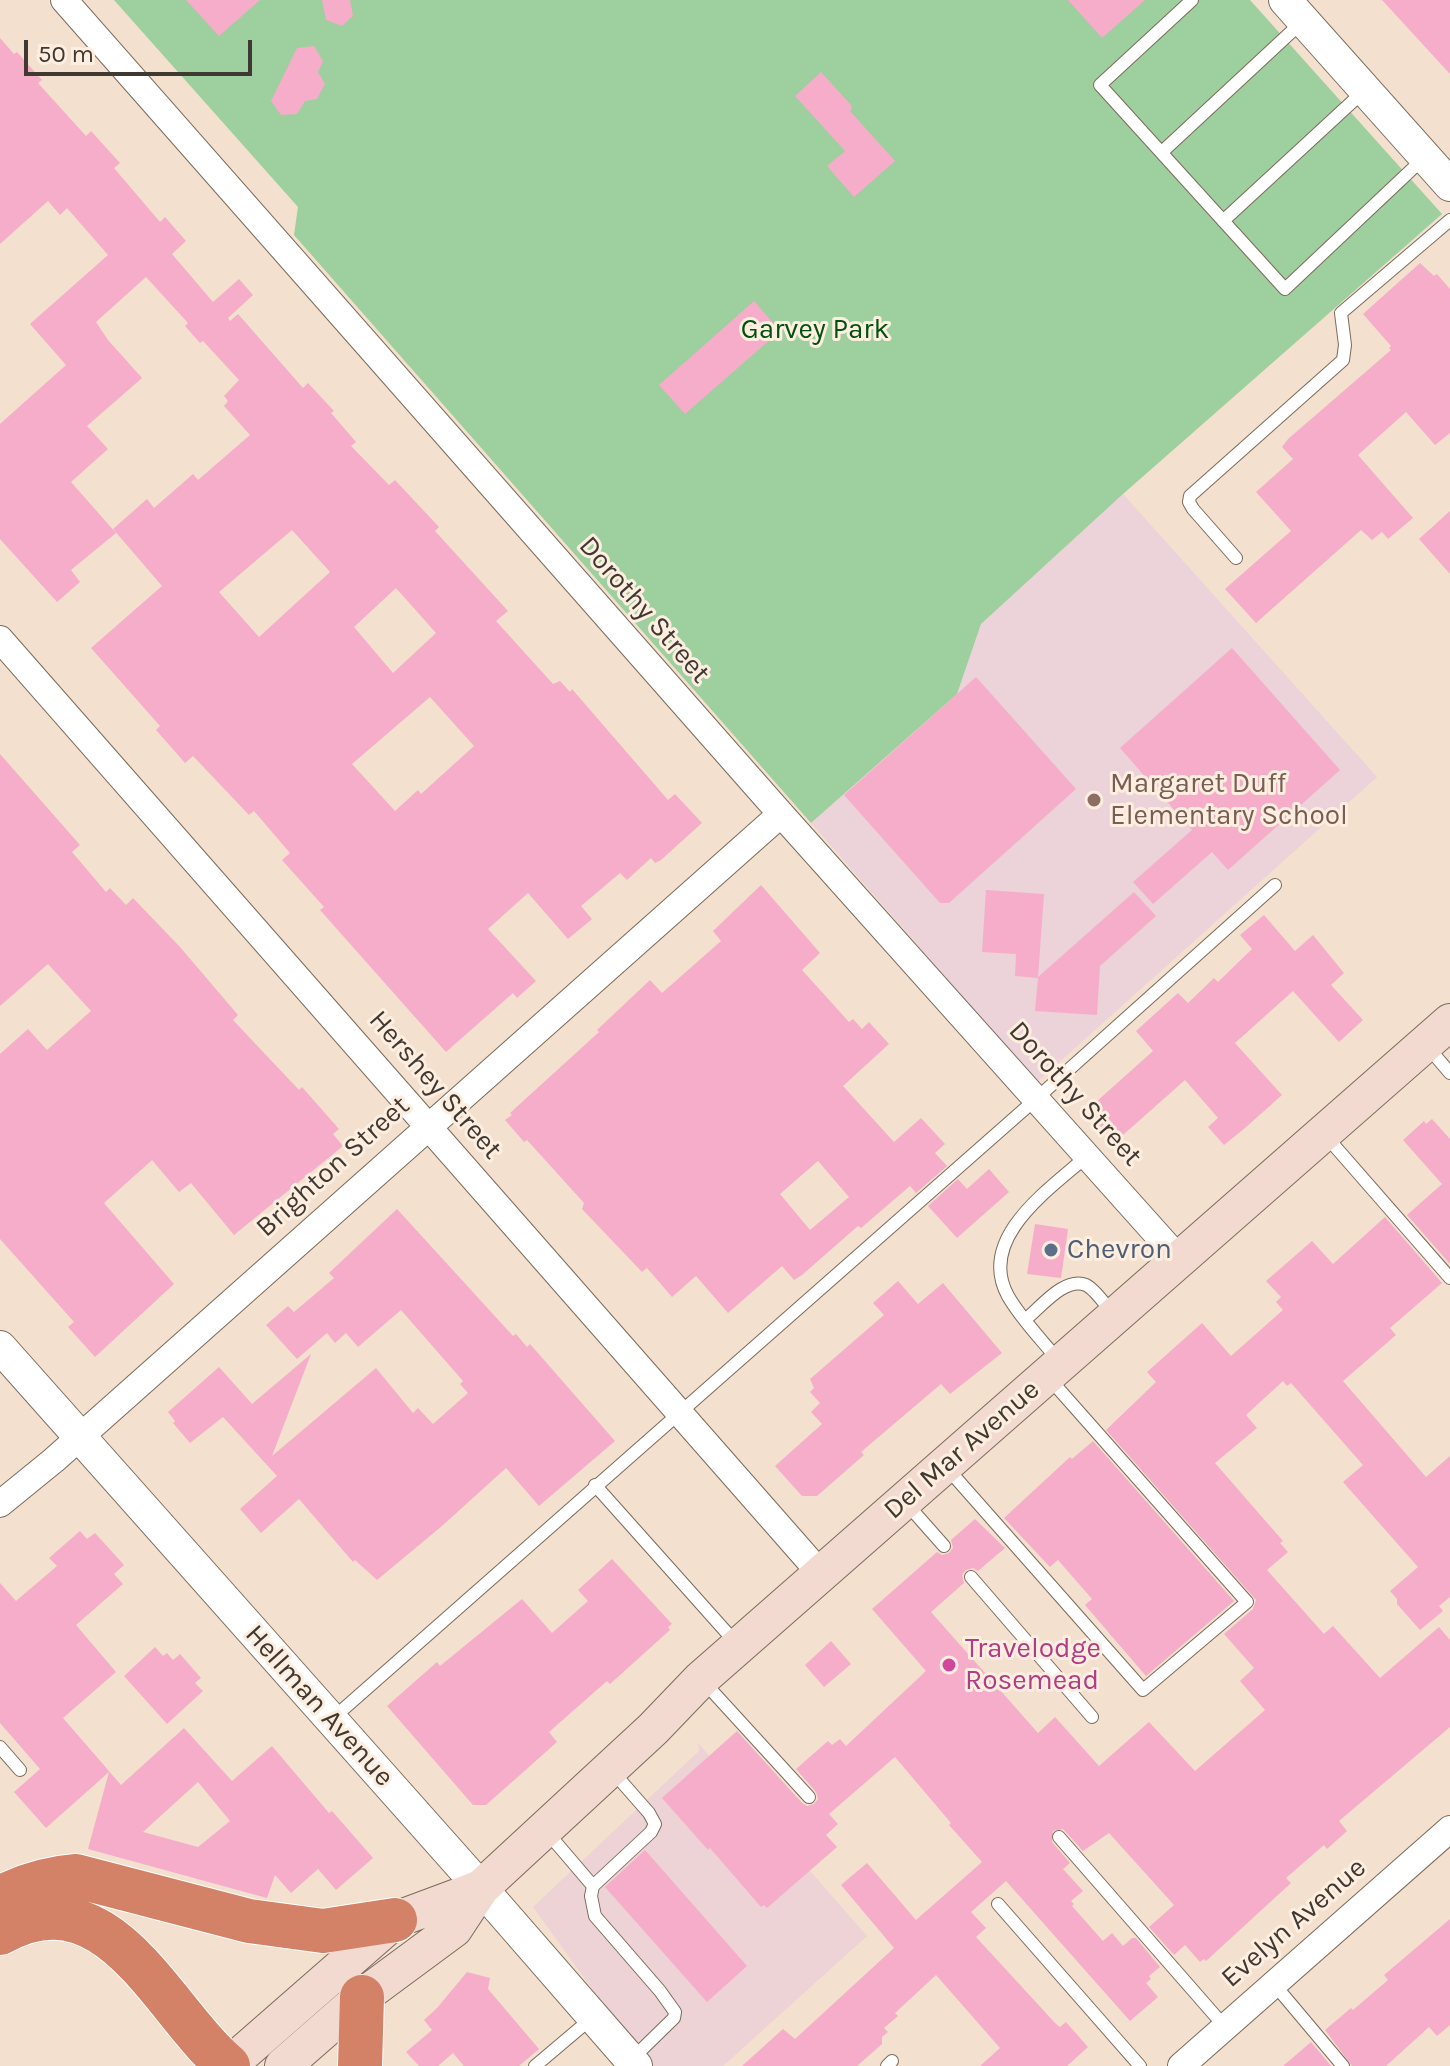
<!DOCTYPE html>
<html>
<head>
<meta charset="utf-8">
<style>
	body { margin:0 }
	#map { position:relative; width:1450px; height:2066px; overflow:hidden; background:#f3e0ce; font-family:Karla,sans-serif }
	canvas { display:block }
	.scale { position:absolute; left:24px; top:40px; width:228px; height:36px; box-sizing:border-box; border:4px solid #403932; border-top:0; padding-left:10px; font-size:24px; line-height:28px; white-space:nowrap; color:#403932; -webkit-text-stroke:6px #fdeee0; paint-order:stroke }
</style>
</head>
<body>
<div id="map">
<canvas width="1450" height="2066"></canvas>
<div class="scale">50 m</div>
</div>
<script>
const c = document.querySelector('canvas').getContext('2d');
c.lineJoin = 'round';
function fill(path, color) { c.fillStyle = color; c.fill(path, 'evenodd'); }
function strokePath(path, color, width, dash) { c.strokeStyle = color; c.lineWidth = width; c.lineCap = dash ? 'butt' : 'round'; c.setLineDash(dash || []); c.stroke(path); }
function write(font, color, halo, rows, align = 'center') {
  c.font = font + ' Karla,sans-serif'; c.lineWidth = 6; c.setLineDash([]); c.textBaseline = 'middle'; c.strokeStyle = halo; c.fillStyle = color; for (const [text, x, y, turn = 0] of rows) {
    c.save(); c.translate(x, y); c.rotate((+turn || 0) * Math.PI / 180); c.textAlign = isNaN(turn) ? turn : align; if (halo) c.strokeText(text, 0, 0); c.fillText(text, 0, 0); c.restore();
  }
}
fill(new Path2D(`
	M 698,1743 L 867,1936 L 723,2066 L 648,2066 L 533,1907 L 699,1751 Z`), '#edd2d6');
fill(new Path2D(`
	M 1123,494 L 1377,777 L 1037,1082 L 811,823 L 957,694 L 981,624 Z`), '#ecd2d9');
fill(new Path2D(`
	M 114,0 L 1250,0 L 1442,214 L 1123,494 L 981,624 L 957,694 L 811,823 L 294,235 L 298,207 Z`), '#9ecf9e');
fill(new Path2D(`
	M 186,0 L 260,0 L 219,36 Z
	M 322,0 L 350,0 L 353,16 L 342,26 L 326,20 Z
	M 1068,0 L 1145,0 L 1102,38 Z
	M 1382,0 L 1450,0 L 1450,74 Z
	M 0,38 L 14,54 L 17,52 L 42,80 L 38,83 L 86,136 L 91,131 L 120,163 L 114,168 L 160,222 L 165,217 L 186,241 L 172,254 L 213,302 L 239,279 L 253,295 L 228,318 L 230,321 L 238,314 L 303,388 L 308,383 L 334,411 L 331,413 L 356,442 L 351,446 L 389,485 L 395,480 L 439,527 L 435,531 L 508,611 L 496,621 L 553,684 L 560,681 L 570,692 L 572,689 L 668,800 L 675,794 L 702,823 L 661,860 L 655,863 L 651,858 L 627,880 L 620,873 L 581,906 L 592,919 L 568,939 L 528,893 L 488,929 L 536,981 L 517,998 L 513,993 L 446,1052 L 320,910 L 324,907 L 282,860 L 290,853 L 254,811 L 249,815 L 193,756 L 185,763 L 156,730 L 160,726 L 91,648 L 162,586 L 113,529 L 147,499 L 154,508 L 193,474 L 198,480 L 250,435 L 224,406 L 228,401 L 224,396 L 239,380 L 203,341 L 200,343 L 185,326 L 188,323 L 146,277 L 96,322 L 108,340 L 142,378 L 87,426 L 108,449 L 71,482 L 116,533 L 71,570 L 80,582 L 57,602 L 0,539 L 0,424 L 66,365 L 30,324 L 108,255 L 67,208 L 60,215 L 48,201 L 0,244 ZM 292,530 L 330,572 L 259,637 L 219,592 ZM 396,588 L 436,633 L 393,673 L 354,627 ZM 430,697 L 474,746 L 421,794 L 418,790 L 395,811 L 352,764 Z
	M 314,46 L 323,61 L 318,72 L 325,84 L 317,99 L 305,101 L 297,114 L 281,115 L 271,101 L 297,48 Z
	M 821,72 L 851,105 L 852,108 L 850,111 L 895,161 L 854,197 L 827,166 L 845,151 L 795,96 Z
	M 1420,263 L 1434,276 L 1437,274 L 1450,289 L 1450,433 L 1435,445 L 1406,412 L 1358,455 L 1413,518 L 1388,539 L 1382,532 L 1372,540 L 1361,530 L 1256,623 L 1225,589 L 1291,531 L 1256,492 L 1293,459 L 1282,447 L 1288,439 L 1391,350 L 1389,348 L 1391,346 L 1363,314 Z
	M 754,301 L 780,331 L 685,414 L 659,385 Z
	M 1450,511 L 1450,574 L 1419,539 Z
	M 1232,648 L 1340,770 L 1228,870 L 1212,852 L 1153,904 L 1133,882 L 1192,830 L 1120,748 Z
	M 976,677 L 1076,789 L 949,903 L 940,903 L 844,795 Z
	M 0,754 L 80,845 L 72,852 L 106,892 L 110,888 L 126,905 L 133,898 L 180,947 L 238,1015 L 233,1020 L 299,1090 L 302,1087 L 339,1129 L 333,1134 L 343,1146 L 234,1235 L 191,1183 L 179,1192 L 152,1160 L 104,1203 L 174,1284 L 95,1357 L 68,1327 L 74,1322 L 0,1239 L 0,1054 L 28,1029 L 47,1050 L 91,1011 L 48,964 L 0,1006 Z
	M 761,885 L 820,953 L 802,970 L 849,1022 L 853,1019 L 862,1029 L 869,1022 L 889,1044 L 843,1086 L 894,1142 L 921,1118 L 945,1144 L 935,1153 L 947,1166 L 916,1193 L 910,1186 L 861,1228 L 858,1226 L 802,1275 L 794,1280 L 782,1266 L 728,1313 L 696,1276 L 672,1297 L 647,1268 L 642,1272 L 582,1209 L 584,1203 L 527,1140 L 524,1142 L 505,1120 L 512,1115 L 510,1113 L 599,1032 L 597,1030 L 650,980 L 662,993 L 721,941 L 713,931 ZM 818,1161 L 849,1197 L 810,1230 L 780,1194 Z
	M 986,890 L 1044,894 L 1038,977 L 1134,892 L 1156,916 L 1100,966 L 1097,1015 L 1035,1011 L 1038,978 L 1015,976 L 1016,954 L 982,952 Z
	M 1264,915 L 1295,951 L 1313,935 L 1344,973 L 1331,985 L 1363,1020 L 1339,1042 L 1293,991 L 1235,1043 L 1282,1095 L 1245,1128 L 1224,1145 L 1208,1127 L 1218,1118 L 1185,1080 L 1114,1143 L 1086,1111 L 1153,1051 L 1136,1031 L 1178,993 L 1188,1003 L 1214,978 L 1218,982 L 1252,949 L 1240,935 Z
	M 1432,1119 L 1450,1139 L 1450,1264 L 1407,1215 L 1442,1184 L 1403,1140 L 1424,1121 L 1426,1124 Z
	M 989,1169 L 1009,1192 L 957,1238 L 928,1206 L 958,1179 L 967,1189 Z
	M 397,1209 L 513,1336 L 516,1334 L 527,1347 L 530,1344 L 615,1441 L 539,1506 L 506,1468 L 442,1526 L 377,1580 L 355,1560 L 353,1562 L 299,1499 L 261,1533 L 240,1509 L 277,1476 L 223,1417 L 190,1443 L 173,1423 L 175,1421 L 168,1412 L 219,1367 L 252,1404 L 311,1354 L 272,1456 L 376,1368 L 413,1413 L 418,1408 L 433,1424 L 468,1393 L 460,1384 L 463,1381 L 401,1310 L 358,1347 L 346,1333 L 335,1343 L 327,1333 L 297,1359 L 266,1325 L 288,1306 L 294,1312 L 334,1278 L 329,1273 Z
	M 1385,1217 L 1442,1283 L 1390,1328 L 1396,1335 L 1343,1381 L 1426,1477 L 1450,1456 L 1450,1597 L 1439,1606 L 1443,1611 L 1420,1630 L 1397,1604 L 1397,1599 L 1390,1591 L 1418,1567 L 1343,1482 L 1363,1465 L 1291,1383 L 1287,1386 L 1283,1381 L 1246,1415 L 1257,1428 L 1215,1463 L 1283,1541 L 1280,1543 L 1288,1552 L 1267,1570 L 1324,1634 L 1333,1626 L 1380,1678 L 1439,1627 L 1450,1640 L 1450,1727 L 1339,1821 L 1347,1831 L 1327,1849 L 1324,1845 L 1286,1878 L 1291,1883 L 1206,1961 L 1204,1959 L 1200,1962 L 1185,1945 L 1174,1955 L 1149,1927 L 1174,1905 L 1109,1833 L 1083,1851 L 1063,1829 L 1053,1831 L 1052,1842 L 1070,1863 L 1063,1869 L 1083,1891 L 1071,1901 L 1074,1904 L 1072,1906 L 1103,1941 L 1112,1933 L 1123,1946 L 1132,1938 L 1136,1938 L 1160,1967 L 1149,1976 L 1151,1979 L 1146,1983 L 1158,1997 L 1130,2021 L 1006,1881 L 971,1912 L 986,1928 L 976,1937 L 1056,2024 L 1060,2027 L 1066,2022 L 1088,2047 L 1067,2066 L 980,2066 L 1000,2048 L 936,1975 L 895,2013 L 898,2016 L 884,2028 L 888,2032 L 882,2037 L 882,2044 L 857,2066 L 742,2066 L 783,2029 L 795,2039 L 894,1948 L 841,1885 L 867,1863 L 916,1920 L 982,1862 L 949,1825 L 951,1823 L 895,1757 L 829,1814 L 838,1824 L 826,1835 L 837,1847 L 767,1908 L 764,1905 L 761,1907 L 710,1848 L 708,1850 L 662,1798 L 737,1731 L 802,1803 L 807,1806 L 814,1804 L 818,1799 L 816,1792 L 796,1769 L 828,1741 L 832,1745 L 840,1739 L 846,1746 L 926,1671 L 872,1609 L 937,1552 L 942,1555 L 949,1553 L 953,1548 L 951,1540 L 975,1519 L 1005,1548 L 978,1571 L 973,1568 L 966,1570 L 962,1575 L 964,1583 L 931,1612 L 1038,1733 L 1055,1717 L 1099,1766 L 1149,1722 L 1195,1771 L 1265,1710 L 1240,1681 L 1254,1668 L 1224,1634 L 1253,1609 L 1256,1600 L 1106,1430 L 1156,1382 L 1147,1372 L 1202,1323 L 1231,1356 L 1283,1310 L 1276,1302 L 1281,1297 L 1266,1281 L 1312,1241 L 1333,1264 Z
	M 1035,1224 L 1068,1229 L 1061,1278 L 1027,1274 Z
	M 898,1281 L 918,1304 L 943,1283 L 1002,1353 L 950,1394 L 941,1384 L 861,1452 L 864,1455 L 817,1496 L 802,1496 L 775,1466 L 822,1424 L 811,1412 L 820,1403 L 810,1392 L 814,1388 L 810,1379 L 884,1315 L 873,1303 Z
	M 1093,1441 L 1234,1601 L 1146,1676 L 1085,1605 L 1092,1599 L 1058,1560 L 1050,1567 L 1004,1518 L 1070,1457 L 1072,1459 Z
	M 80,1531 L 87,1539 L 95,1533 L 124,1565 L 114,1574 L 123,1584 L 76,1625 L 116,1672 L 63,1718 L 121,1785 L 184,1728 L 232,1781 L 272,1746 L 329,1813 L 332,1811 L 373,1858 L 336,1890 L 318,1869 L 291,1893 L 275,1875 L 267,1898 L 88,1849 L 109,1772 L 46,1828 L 14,1792 L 40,1769 L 0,1723 L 0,1583 L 16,1601 L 57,1566 L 49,1558 ZM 198,1782 L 230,1821 L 198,1847 L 143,1832 Z
	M 612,1559 L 672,1624 L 668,1627 L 670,1630 L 610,1684 L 607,1681 L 549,1732 L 557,1742 L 529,1767 L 486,1805 L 473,1805 L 387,1706 L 437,1662 L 440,1666 L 522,1599 L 552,1633 L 588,1601 L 578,1590 Z
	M 831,1641 L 851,1664 L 824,1687 L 805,1665 Z
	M 155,1647 L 163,1656 L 167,1653 L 173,1660 L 180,1654 L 201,1678 L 195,1683 L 203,1691 L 167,1724 L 124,1676 Z
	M 645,1850 L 747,1966 L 707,2002 L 605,1887 Z
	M 1450,1919 L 1450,2025 L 1437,2036 L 1429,2027 L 1386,2066 L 1352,2066 L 1325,2030 L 1351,2008 L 1353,2010 L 1388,1980 L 1384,1975 Z
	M 467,1972 L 490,1978 L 488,1989 L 539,2049 L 519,2066 L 464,2066 L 453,2053 L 438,2066 L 419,2066 L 406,2052 L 432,2030 L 424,2020 L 437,2008 Z
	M 1311,2042 L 1331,2066 L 1283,2066 Z`), '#f6adca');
const service = new Path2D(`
	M 1192,0 L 1100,85 L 1285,289 L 1425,157
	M 1162,152 L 1303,21
	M 1223,221 L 1365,90
	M 1236,558 L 1193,509 L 1189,502 L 1190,496 L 1343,360 L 1345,345 L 1341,313 L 1450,220
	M 1427,1046 L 1450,1073
	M 1325,1135 L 1450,1278
	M 1026,1319 C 1041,1307 1065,1276 1086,1285 C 1096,1290 1106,1306 1113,1314
	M 1058,1360 C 1042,1340 1021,1319 1008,1296 C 976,1238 1050,1189 1087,1156
	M 947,1468 L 1143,1690 L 1247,1602 L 1048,1377
	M 595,1485 L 736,1643
	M 906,1503 L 944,1546
	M 971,1577 L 1092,1717
	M 703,1681 L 809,1797
	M 331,1720 L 1036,1099 L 1275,885
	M 0,1747 L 20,1770
	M 613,1772 L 649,1813 L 655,1824 L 651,1832 L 593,1886 L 591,1896 L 595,1916 L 660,1991 L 675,2012 L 674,2018 L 633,2058
	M 546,1831 L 593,1886
	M 1059,1837 L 1225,2027
	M 998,1904 L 1140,2066
	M 1274,1984 L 1343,2066
	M 535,2066 L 593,2017
	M 887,2066 L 892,2061`);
const minor = new Path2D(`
	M 64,0 L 781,814 L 1179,1259
	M 0,639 L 821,1574
	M 0,1504 L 54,1460 L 781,814
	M 1181,2066 L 1450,1829`);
const tertiary = new Path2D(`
	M 1285,0 L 1450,185
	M 0,1347 L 481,1888 L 636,2066`);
const secondary = new Path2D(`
	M 228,2066 L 395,1920 L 481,1888
	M 283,2066 L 362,1997 L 454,1929 L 481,1888 L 653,1729 L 701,1679 L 1450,1022`);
const motorway = new Path2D(`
	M 0,1898 C 25,1885 49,1878 76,1876 L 249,1921 L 323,1931 L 395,1920
	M 0,1933 C 109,1872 161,2009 228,2066
	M 360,2066 L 362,1997`);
strokePath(service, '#7b6b5b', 14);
strokePath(minor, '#7b6b5b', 28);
strokePath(tertiary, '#7b6b5b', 34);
strokePath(secondary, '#7b6b5b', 38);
strokePath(motorway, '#fff', 46);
strokePath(service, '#fff', 12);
strokePath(minor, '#fff', 26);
strokePath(tertiary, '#fff', 32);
strokePath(secondary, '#f2dad1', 36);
strokePath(motorway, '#d38267', 44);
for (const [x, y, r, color] of [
	[1094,800,8,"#8d6e63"],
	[1051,1250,8,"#5c6f8a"],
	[949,1665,8,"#d1479c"]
]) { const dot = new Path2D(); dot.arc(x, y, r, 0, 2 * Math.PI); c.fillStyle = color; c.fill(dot); strokePath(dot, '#fdeee0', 3); }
write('28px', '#00520e', '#fdeee0', [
	["Garvey Park",815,330]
]);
write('28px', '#403932', '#fdeee0', [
	["Dorothy Street",644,610,49],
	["Hershey Street",435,1085,49],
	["Dorothy Street",1075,1094,48],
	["Brighton Street",333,1167,-42],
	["Del Mar Avenue",962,1450,-41],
	["Hellman Avenue",319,1706,48],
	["Evelyn Avenue",1294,1923,-41]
]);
write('28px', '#785e54', '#fdeee0', [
	["Margaret Duff",1110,784],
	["Elementary School",1110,816]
], 'left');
write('28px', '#4e5e75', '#fdeee0', [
	["Chevron",1067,1250]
], 'left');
write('28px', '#b23c85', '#fdeee0', [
	["Travelodge",965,1649],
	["Rosemead",965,1681]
], 'left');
</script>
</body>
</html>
